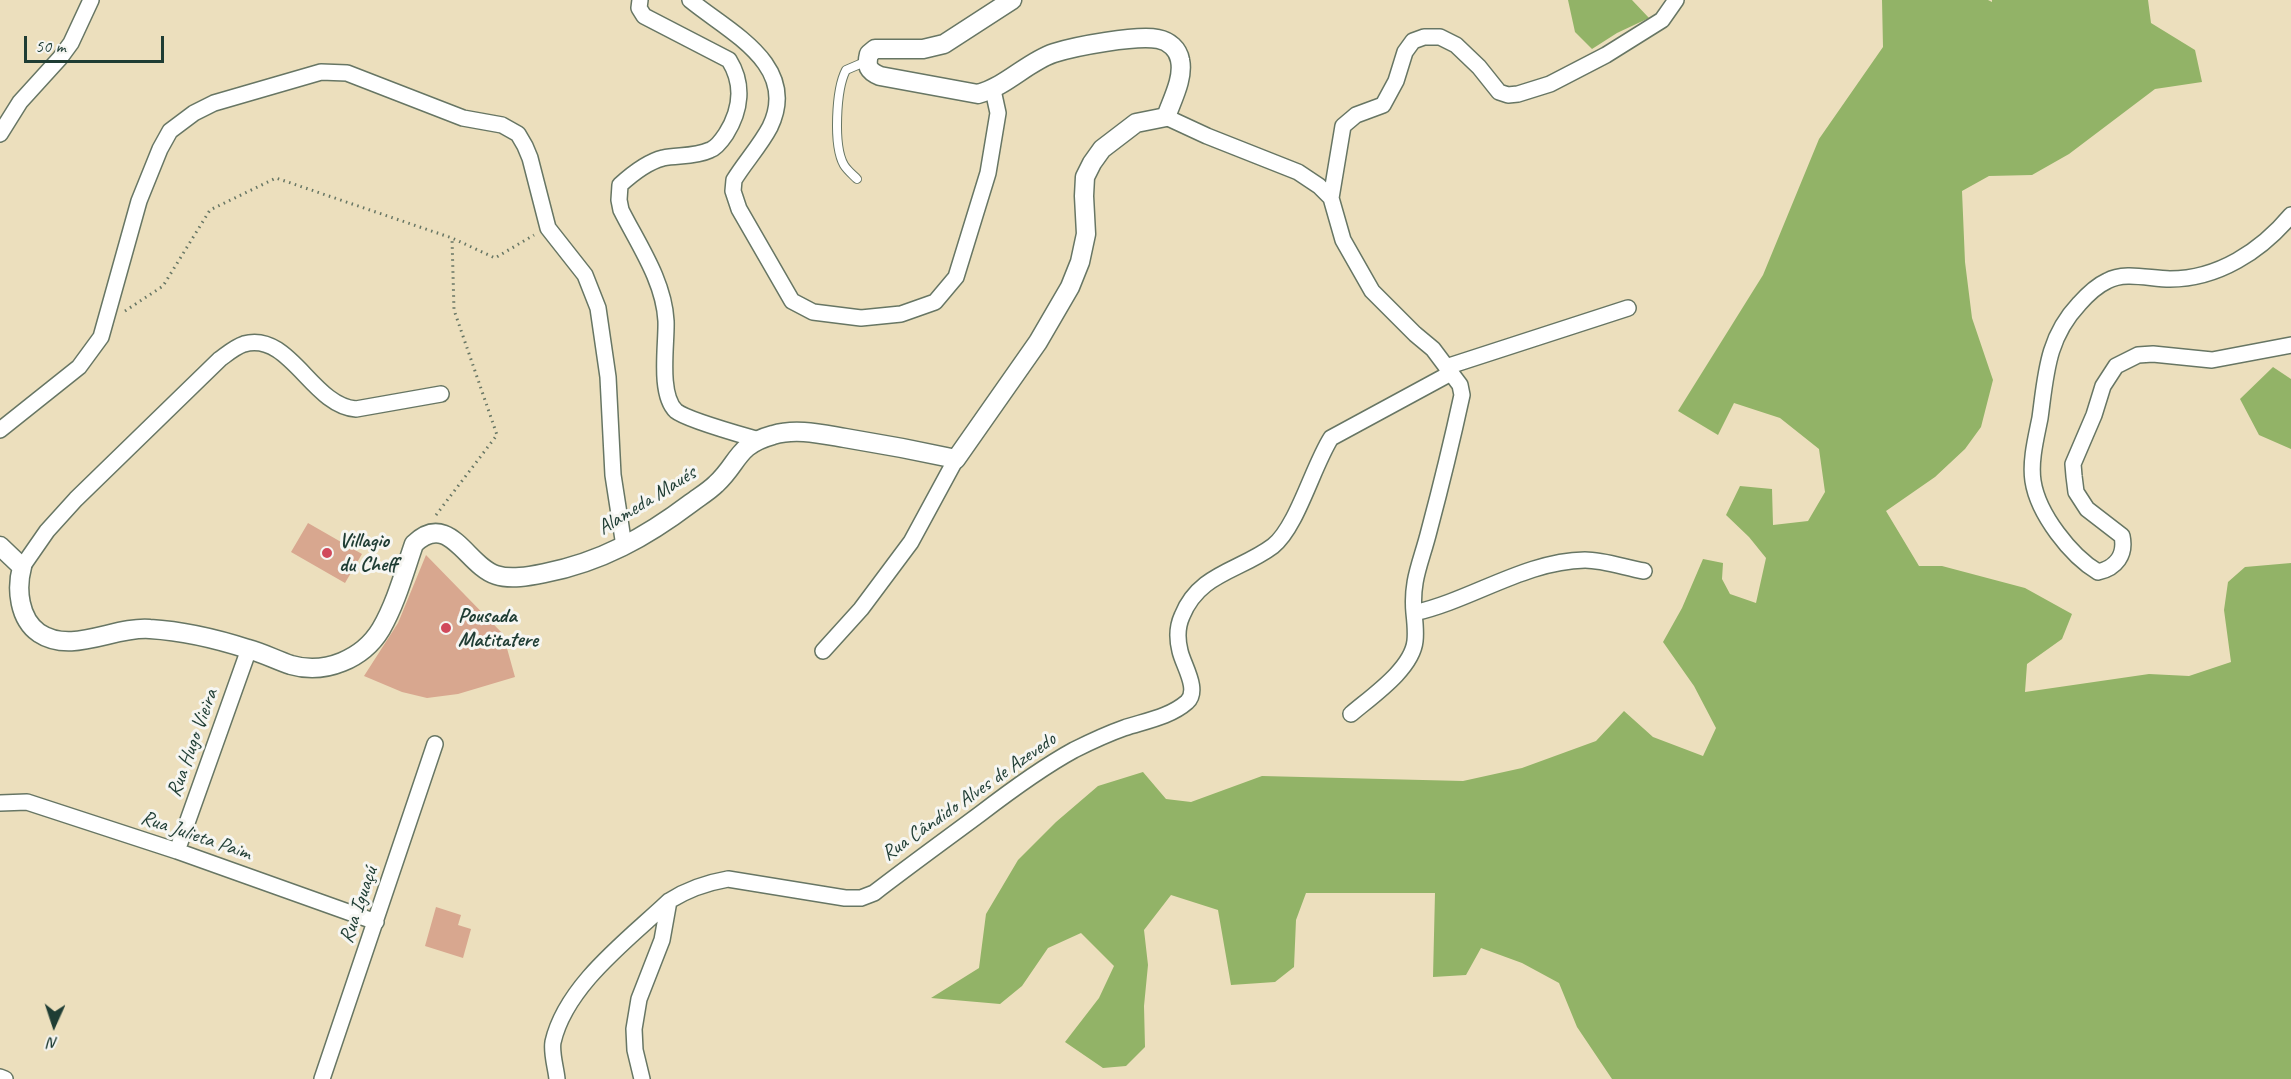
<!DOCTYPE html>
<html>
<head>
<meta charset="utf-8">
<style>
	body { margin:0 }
	#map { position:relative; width:2291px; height:1079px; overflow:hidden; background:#ecdfbd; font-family:Caveat,sans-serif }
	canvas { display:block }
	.north { position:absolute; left:24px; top:995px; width:60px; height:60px; -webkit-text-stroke:4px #f6f6f2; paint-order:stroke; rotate:183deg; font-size:16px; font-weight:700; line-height:24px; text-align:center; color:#1f3d34 }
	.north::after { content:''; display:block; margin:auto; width:21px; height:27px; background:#1f3d34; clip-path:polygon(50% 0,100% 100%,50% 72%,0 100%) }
	.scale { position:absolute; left:24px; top:36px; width:140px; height:27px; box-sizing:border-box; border:3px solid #1f3d34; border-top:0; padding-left:8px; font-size:18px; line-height:21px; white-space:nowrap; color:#1f3d34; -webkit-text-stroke:4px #f6f6f2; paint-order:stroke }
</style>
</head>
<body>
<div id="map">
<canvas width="2291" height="1079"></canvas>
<div class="north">N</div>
<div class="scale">50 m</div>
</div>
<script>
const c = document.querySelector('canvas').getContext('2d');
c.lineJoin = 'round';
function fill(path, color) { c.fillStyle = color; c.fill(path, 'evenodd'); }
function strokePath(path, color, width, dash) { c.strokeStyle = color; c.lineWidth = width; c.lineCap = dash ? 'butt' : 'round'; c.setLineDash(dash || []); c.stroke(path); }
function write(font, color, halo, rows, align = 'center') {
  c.font = font + ' Caveat,sans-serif'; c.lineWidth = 6; c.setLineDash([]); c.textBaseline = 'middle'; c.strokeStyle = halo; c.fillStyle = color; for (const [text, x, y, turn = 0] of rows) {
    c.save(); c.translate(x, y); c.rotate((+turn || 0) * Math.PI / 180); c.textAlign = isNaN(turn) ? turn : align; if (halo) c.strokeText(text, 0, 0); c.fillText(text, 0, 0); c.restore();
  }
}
fill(new Path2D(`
	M 1568,0 L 1632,0 L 1649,18 L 1617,33 L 1592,49 L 1575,32 Z
	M 1882,0 L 1988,0 L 1992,2 L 1992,0 L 2148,0 L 2151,23 L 2195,50 L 2202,82 L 2155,89 L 2069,154 L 2032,175 L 1989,176 L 1962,191 L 1965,262 L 1972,318 L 1993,380 L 1981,427 L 1965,449 L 1935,477 L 1886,511 L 1919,566 L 1942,566 L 2025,588 L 2072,614 L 2062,639 L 2027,664 L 2025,692 L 2149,674 L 2189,676 L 2231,662 L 2224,610 L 2228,582 L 2245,567 L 2291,563 L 2291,1079 L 1612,1079 L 1577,1027 L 1559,983 L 1522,963 L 1481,948 L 1466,975 L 1433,977 L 1435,893 L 1306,893 L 1296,920 L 1294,967 L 1275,982 L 1231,985 L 1218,910 L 1171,895 L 1144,930 L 1148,965 L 1144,1006 L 1145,1047 L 1126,1066 L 1103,1068 L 1065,1042 L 1099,998 L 1114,966 L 1081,933 L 1048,948 L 1022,986 L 1000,1004 L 931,998 L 979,968 L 986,914 L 1018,860 L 1056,822 L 1098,786 L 1143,772 L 1166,799 L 1191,802 L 1262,776 L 1463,781 L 1522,768 L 1596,741 L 1624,711 L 1653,737 L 1703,756 L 1716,728 L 1694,686 L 1663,642 L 1682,608 L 1703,559 L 1723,563 L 1722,579 L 1730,594 L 1756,603 L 1766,558 L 1749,537 L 1726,515 L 1740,486 L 1772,489 L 1773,525 L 1808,521 L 1825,492 L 1819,449 L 1780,418 L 1734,403 L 1718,435 L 1678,411 L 1763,275 L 1819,139 L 1883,47 Z
	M 2273,367 L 2291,379 L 2291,449 L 2259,435 L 2240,399 Z`), '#92b367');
fill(new Path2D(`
	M 308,523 L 362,554 L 345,583 L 291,552 Z
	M 426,555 L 503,634 L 515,677 L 458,694 L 427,698 L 402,692 L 364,676 L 398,623 Z
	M 436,907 L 461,915 L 458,925 L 471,929 L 463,958 L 425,946 Z`), '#d8a78f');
const service = new Path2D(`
	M 857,179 C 853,175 847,170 844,165 C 833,146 836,89 846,70 L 867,61`);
const minor = new Path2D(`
	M 640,0 L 639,8 L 644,16 L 729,60 C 744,84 741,110 726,134 C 722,140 716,148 710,150 C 695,157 678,155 663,158 C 647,162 632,174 620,185 L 619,200 L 621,210 C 638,244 664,281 666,321 C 667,343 658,394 676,411 C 687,420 742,435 759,440
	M 690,0 C 729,32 800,65 770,127 C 760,146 745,162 734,180 L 733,191 L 739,209 L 792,301 L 813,312 L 861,318 L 901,314 L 935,302 L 956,277 L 988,173 L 998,113 L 993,90
	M 0,134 L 20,102 L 60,58 L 71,43 L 91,0
	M 1331,198 L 1343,126 L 1356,115 L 1383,105 L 1396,81 L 1405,52 L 1413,41 L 1424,37 L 1440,37 L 1456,45 L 1479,67 L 1499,92 L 1508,95 L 1518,94 L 1550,84 L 1606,55 L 1662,20 L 1676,0
	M 2291,215 C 2261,251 2218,279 2170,279 C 2150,279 2125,271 2107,281 C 2096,286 2087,295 2079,304 C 2047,338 2046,374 2040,418 C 2036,438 2030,461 2033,481 C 2038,514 2071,556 2098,572 C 2116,568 2126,555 2122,536 L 2087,509 L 2076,492 L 2074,476 L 2073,464 L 2094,415 L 2103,386 L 2116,366 L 2138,355 L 2153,354 L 2212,360 L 2291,345
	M 1446,367 L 1628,308
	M 0,430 L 79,367 L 101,337 L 139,201 L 160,149 L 170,131 L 194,113 L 214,103 L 321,72 L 347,73 L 463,118 L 502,125 L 518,134 L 525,146 L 530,158 L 548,228 L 585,275 L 598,308 L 608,377 L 613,475 L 624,546
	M 22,567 L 47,531 L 76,499 L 220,359 C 227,354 235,347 244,344 C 290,331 312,406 356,409 L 441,394
	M 1414,613 C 1411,580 1421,563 1429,531 C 1441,486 1452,441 1462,395 L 1460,385 L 1451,373
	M 823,651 L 861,609 L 911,542 L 956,459
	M 1351,714 C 1372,696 1412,669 1415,641 C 1416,632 1415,622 1414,613 C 1472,600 1525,561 1585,560 C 1604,560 1626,568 1644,571
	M 0,803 L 27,802 L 177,851 L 376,922
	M 177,851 L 249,649
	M 0,1077 L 5,1079
	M 322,1079 L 435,744
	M 557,1079 C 556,1068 551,1053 553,1042 C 566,985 629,939 669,901 C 688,889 705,883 728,879 L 845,898 L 861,898 L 874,893 C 909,866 945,840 980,814 C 1010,791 1041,768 1074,750 C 1090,742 1107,734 1124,728 C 1145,721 1170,717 1187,702 C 1200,690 1183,665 1180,651 C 1177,639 1177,627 1182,616 C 1199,573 1240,571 1273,546 C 1297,527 1313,466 1331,438 L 1451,373 L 1433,349 L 1415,334 L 1372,291 L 1343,240 L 1331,198 L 1319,186 L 1298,172 L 1207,136 L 1166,117
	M 642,1079 L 635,1050 L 634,1029 L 639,999 L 662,940 L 669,901`);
const tertiary = new Path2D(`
	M 0,546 L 22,567 C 16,589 19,619 39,633 C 72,655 114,626 150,629 C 183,631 217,639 248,649 C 263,653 276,660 291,665 C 325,675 363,659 381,629 C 396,603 404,573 414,544 C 449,510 467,566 496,575 C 511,580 530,576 545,573 C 601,562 646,537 691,503 C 699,497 709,491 716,484 C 739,463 736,445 773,435 C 796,428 821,434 845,438 C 882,444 919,451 956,459 L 1038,342 L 1070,287 L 1080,262 L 1086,234 L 1084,196 L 1085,177 L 1092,163 L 1102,149 L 1136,123 L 1166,117 C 1172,100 1184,78 1180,60 C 1178,49 1169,41 1158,39 C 1136,35 1076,46 1054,53 C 1027,62 1007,86 978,94 L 880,76 C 868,71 866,66 869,54 L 875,49 L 923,49 L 944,44 L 1012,0`);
strokePath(service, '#677664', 10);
strokePath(minor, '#677664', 18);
strokePath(tertiary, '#677664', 21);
strokePath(new Path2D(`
	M 125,311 L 163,286 L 210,210 L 276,178 L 452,238 L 495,258 L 534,235
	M 436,515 L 497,435 L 454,310 L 452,238`), '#677664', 3, [1.5, 4.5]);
strokePath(service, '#fff', 8);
strokePath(minor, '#fff', 15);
strokePath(tertiary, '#fff', 18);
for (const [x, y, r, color] of [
	[327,553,6,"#d1495b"],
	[446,628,6,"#d1495b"]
]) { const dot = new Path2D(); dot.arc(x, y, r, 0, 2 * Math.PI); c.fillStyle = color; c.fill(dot); strokePath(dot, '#f6f6f2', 2); }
write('21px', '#1f3d34', '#f6f6f2', [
	["Alameda Maués",647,501,-32],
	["Rua Hugo Vieira",193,743,-70],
	["Rua Cândido Alves de Azevedo",969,797,-35],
	["Rua Julieta Paim",196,836,19],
	["Rua Iguaçú",359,905,-71]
]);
write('bold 21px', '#1f3d34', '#f6f6f2', [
	["Villagio",339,541],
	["du Cheff",339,565],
	["Pousada",458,616],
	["Matitatere",458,640]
], 'left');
</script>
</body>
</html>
